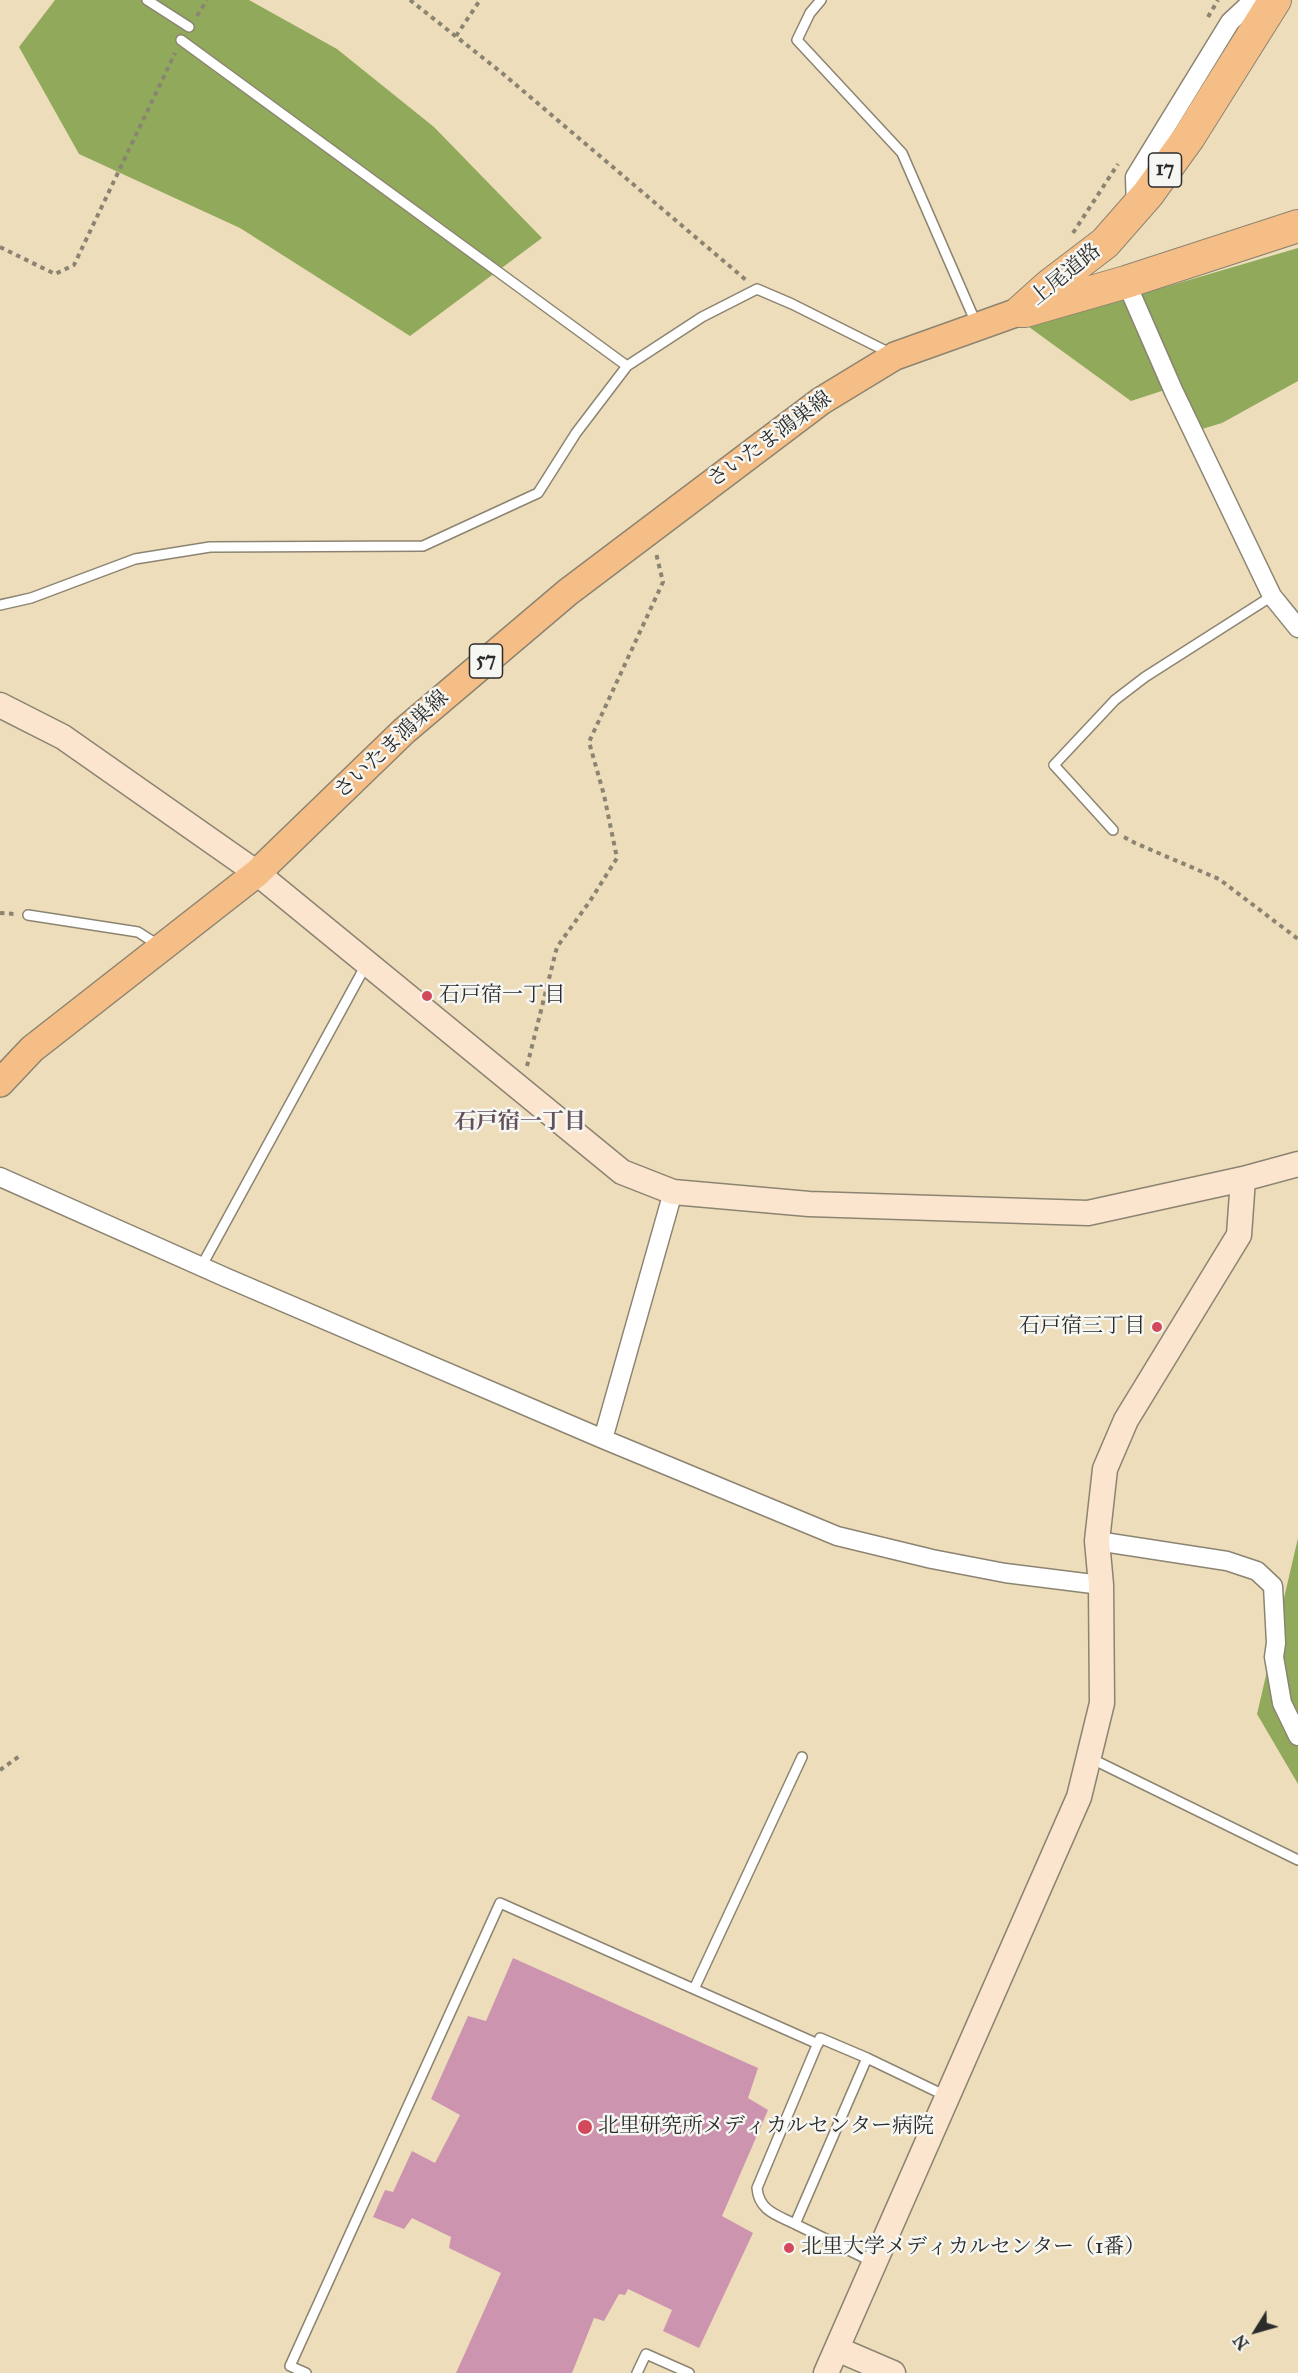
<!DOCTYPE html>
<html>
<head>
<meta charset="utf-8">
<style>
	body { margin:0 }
	#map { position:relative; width:1298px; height:2373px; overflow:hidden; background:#edddba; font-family:"IM FELL Great Primer",serif }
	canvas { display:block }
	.north { position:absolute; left:1226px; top:2301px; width:60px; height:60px; -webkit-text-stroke:4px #f6f6f2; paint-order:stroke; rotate:233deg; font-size:16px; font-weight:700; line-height:24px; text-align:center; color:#2b2b2b }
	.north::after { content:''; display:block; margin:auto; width:21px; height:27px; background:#2b2b2b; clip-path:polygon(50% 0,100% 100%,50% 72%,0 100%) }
</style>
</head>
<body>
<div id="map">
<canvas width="1298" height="2373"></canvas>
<div class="north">N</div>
</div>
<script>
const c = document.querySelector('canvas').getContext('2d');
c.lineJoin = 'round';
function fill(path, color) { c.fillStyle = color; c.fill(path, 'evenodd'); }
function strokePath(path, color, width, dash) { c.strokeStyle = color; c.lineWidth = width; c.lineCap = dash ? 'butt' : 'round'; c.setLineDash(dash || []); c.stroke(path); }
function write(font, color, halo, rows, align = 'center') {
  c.font = font + ' "IM FELL Great Primer","Noto Serif JP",serif'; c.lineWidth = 5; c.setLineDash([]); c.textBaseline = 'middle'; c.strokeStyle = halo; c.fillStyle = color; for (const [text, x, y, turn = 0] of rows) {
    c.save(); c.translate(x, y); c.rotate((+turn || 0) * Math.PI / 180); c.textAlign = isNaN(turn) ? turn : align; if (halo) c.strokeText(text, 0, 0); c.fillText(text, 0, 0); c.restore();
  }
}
fill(new Path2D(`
	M 55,0 L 249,0 L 337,49 L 434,127 L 542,238 L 410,336 L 240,228 L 79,154 L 19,47 Z
	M 1298,248 L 1298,381 L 1222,423 L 1202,429 L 1180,385 L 1131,401 L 1029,327 Z
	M 1298,1538 L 1298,1784 L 1257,1714 Z`), '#90a95a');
fill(new Path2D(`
	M 513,1958 L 758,2068 L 748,2098 L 768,2110 L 722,2216 L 753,2233 L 699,2348 L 663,2331 L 672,2310 L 628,2289 L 625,2295 L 619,2294 L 604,2321 L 594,2318 L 572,2373 L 456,2373 L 501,2273 L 449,2248 L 451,2237 L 412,2218 L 404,2229 L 373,2217 L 385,2190 L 393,2192 L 412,2151 L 435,2163 L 460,2115 L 431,2099 L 468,2016 L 486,2021 Z`), '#cd94b0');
const lane = new Path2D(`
	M 147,0 L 189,27
	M 821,0 L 810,13 L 797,40 L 902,153 L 976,323
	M 181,40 L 627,366
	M 0,605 L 31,598 L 135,559 L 210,547 L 423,546 L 538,493 L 576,433 L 627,366 L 702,317 L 757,289 L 792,304 L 892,354
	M 1113,830 L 1054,765 L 1115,700 L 1145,677 L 1272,596
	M 28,915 L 138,932 L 160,946
	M 201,1267 L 367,963
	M 1090,1758 L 1298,1860
	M 694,1989 L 802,1757
	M 795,2224 C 777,2215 759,2211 757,2188 L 820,2038 L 867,2058
	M 873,2262 L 795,2224 L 867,2058 L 946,2096
	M 306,2373 L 290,2366 L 500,1903 L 818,2044
	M 637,2373 L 646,2354 L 689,2373`);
const street = new Path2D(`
	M 1136,208 L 1135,177 L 1230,22 L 1246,7 L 1261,0
	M 1126,282 L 1174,392 L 1272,596 L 1298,628
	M 0,1177 L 227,1278 L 603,1439 L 837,1536 L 932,1559 L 1005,1573 L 1101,1585
	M 603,1439 L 673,1192
	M 1097,1541 L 1227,1561 L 1257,1571 L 1273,1586 L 1276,1643 L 1274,1657 L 1282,1703 L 1298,1736`);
const secondary = new Path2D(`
	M 0,705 L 63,737 L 257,873 L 622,1172 L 673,1192 L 809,1204 L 1088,1213 L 1243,1179 L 1298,1164
	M 837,2349 L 893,2373
	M 826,2373 L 1079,1797 L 1102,1703 L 1101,1585 L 1097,1541 L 1105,1469 L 1126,1420 L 1239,1235 L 1243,1179`);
const primary = new Path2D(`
	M 0,1083 L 32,1049 L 257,873 L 404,731 L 568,592 L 821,401 L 895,356 L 1021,311`);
const highway = new Path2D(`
	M 1021,311 L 1050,285 L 1105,243 L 1148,194 L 1189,137 L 1275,0
	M 1025,311 L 1126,282 L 1298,226`);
strokePath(lane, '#8c8472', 12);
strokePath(street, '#8c8472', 21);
strokePath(secondary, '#8c8472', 27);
strokePath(primary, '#8c8472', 30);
strokePath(highway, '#8c8472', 34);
strokePath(new Path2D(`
	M 410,0 L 502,73 L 746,280
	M 197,16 L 207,0
	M 1208,17 L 1218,0
	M 456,36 L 480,0
	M 1073,233 L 1118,164
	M 0,247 L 55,274 L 74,265 L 175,53
	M 1124,837 L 1135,843 L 1219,879 L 1298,939
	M 0,913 L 15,914
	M 527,1066 L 557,947 L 590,901 L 617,858 L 604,795 L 589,742 L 663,582 L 656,553
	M 0,1770 L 21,1755`), '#8c8472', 4, [4.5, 4.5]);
strokePath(lane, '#fff', 9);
strokePath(street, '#fff', 18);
strokePath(secondary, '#fbe5cf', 24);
strokePath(primary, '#f5be86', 27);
strokePath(highway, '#f5be86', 32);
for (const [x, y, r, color] of [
	[427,996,6,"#d1495b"],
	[1157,1327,6,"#d1495b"],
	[585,2127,8,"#d1495b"],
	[789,2248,6,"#d1495b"]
]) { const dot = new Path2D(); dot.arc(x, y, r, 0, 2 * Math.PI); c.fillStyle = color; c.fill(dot); strokePath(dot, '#f6f6f2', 2); }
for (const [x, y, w] of [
	[1165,170,33],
	[486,661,33]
]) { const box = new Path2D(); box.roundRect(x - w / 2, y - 17, w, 34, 4.5); c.fillStyle = '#f6f6f2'; c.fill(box); strokePath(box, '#2b2b2b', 1.5); }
write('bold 20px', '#2b2b2b', null, [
	["17",1165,170],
	["57",486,661]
]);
write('21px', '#2b2b2b', '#f6f6f2', [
	["上尾道路",1066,275,-39],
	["さいたま鴻巣線",770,440,-36],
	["さいたま鴻巣線",392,745,-43]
]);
write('21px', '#2b2b2b', '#f6f6f2', [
	["石戸宿一丁目",439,996],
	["石戸宿三丁目",1145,1327,"right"],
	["北里研究所メディカルセンター病院",598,2127],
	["北里大学メディカルセンター（1番）",801,2248]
], 'left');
write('bold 22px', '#64505a', '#f6f6f2', [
	["石戸宿一丁目",520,1123]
]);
</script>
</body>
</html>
